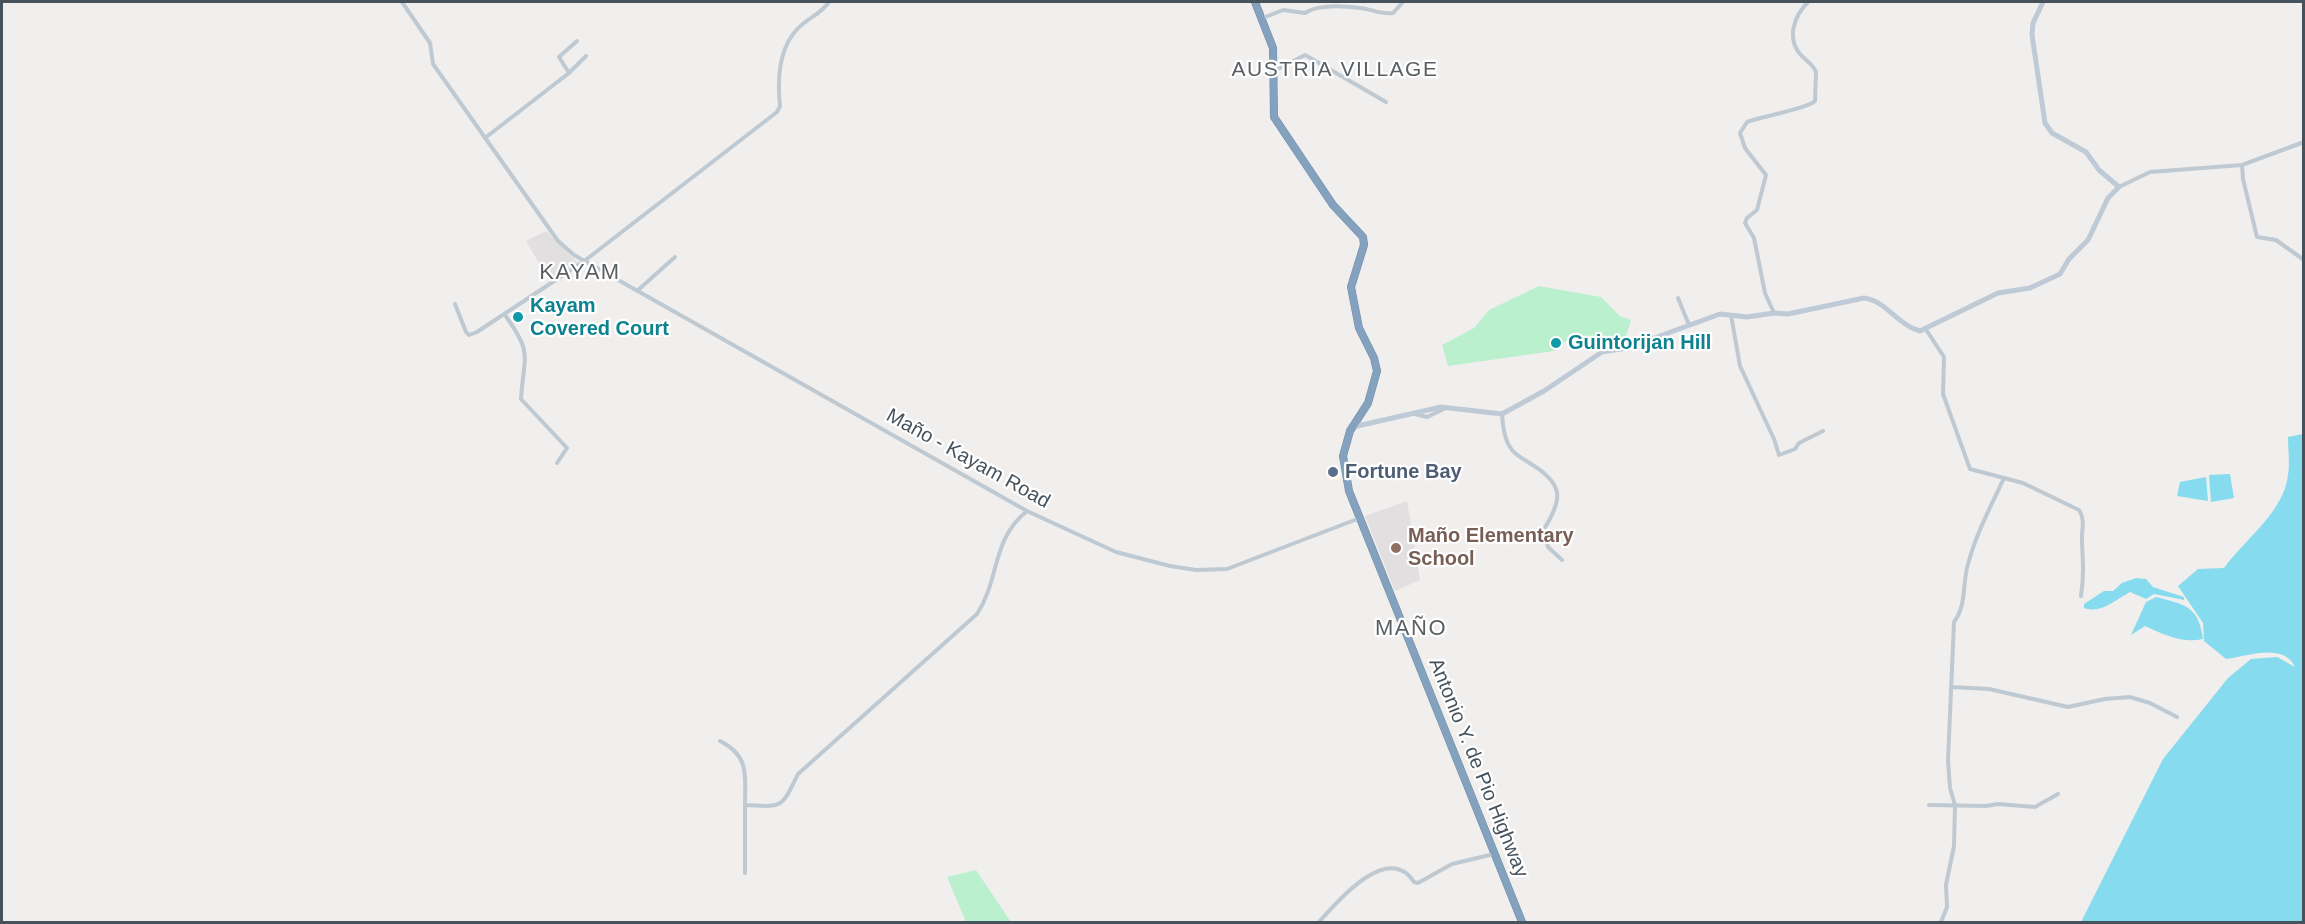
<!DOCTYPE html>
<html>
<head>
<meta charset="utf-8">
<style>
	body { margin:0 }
	#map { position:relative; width:2305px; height:924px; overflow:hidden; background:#f1eeee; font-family:Arial,sans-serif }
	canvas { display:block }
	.frame { position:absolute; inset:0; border:3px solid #46525c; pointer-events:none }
</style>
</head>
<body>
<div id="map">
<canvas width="2305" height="924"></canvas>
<div class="frame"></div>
</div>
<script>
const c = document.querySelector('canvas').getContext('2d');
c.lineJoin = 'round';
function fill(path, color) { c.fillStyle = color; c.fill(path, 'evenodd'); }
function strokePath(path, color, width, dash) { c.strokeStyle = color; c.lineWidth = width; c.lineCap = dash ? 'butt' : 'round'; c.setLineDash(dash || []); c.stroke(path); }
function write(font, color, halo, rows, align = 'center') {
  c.font = font + ' Arial,sans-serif'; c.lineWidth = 4.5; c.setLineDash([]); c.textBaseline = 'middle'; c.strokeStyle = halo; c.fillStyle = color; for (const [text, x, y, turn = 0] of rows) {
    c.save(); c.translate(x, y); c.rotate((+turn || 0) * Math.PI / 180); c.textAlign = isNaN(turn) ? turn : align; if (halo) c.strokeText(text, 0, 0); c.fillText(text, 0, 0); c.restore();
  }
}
fill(new Path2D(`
	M1327 474a7 7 0 1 1 14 0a7 7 0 1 1-14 0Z`), '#fcf5e6');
fill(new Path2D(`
	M 546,231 L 578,263 L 550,282 L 526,241 Z
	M 1407,501 L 1420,580 L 1395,591 L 1365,516 Z`), '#e2dfe0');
fill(new Path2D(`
	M 1539,286 L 1601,297 L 1620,316 L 1631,320 L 1624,343 C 1612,345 1600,348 1589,348 C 1574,347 1571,331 1554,351 L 1448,366 L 1442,345 L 1474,328 L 1489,310 Z
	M 976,870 L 1011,922 L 966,922 L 947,877 Z`), '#bbf0ce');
fill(new Path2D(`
	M 2303,434 L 2303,922 L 2081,922 L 2163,759 L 2228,678 L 2251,659 L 2277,657 L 2295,667 C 2284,642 2247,656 2226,659 L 2204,641 L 2203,623 L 2178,586 L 2198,569 L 2224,568 C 2245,539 2284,512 2288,475 C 2290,463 2288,449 2288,437 Z
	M 2230,474 L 2234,498 L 2211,502 L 2209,475 Z
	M 2206,477 L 2208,501 L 2177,496 L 2180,482 Z
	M 2136,578 L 2146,579 L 2153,587 L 2184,597 L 2184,600 L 2154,594 L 2146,599 L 2130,592 C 2115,600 2101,614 2084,608 L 2084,604 L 2104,591 L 2113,591 L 2122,583 Z
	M 2156,597 C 2184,604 2199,606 2203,639 C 2182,644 2163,634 2145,626 L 2131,635 L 2146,602 Z`), '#87dbee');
const highway = new Path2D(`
	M 1255,2 L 1273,48 L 1274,117 L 1333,205 L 1363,237 L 1364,245 L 1351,287 L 1359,328 L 1374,358 L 1377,371 L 1368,403 L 1350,431 L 1343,456 L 1349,491 L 1522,922`);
strokePath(highway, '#708daa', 8);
strokePath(new Path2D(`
	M 402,2 L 430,43 L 433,64 L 558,241 L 574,255 L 1027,511 L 1116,552 L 1170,566 L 1196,570 L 1227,569 L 1360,518
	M 1263,18 L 1283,10 L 1305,13 C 1319,4 1344,6 1360,8 C 1371,9 1382,15 1393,13 L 1403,2
	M 1274,71 L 1305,55 L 1386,102
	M 569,73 L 586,56
	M 485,138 L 569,73 L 559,57 L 577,41
	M 2242,165 L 2243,179 L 2257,237 L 2276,240 L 2304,260
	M 2119,187 L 2150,172 L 2242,165 L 2304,142
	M 637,291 L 675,257
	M 1678,298 L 1689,325
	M 455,304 L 466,332 L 469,335 L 477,332 L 583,262 L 777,112 L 780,106 C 777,78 779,42 804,23 C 814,15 821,13 829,2
	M 1774,313 L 1765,293 L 1754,238 L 1745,223 L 1747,218 L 1757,210 L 1766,175 L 1745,148 L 1740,133 L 1747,122 C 1760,117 1809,108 1815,101 L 1816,72 C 1812,63 1806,61 1800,54 C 1786,37 1795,15 1808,2
	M 505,315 C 533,354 524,354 521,399 L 567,448 L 557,463
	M 1731,315 L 1740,366 L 1774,439 L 1779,455 L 1795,449 L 1799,443 L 1823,431
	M 1925,328 L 1944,357 L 1943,394 L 1970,469 L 2023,483 L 2079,510 C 2086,521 2081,530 2082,543 C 2083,561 2084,577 2081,596
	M 1415,414 L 1427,417 L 1446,408
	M 1502,414 C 1503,426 1504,440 1512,450 C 1517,456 1525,460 1531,464 C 1564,484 1563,499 1544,529 L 1548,547 L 1562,560
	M 1951,687 L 1989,689 L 2068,707 L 2105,699 L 2130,697 L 2150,703 L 2177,717
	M 720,741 C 750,756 745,776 745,805 C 783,807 781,809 798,774 L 977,614 C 1000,579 991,540 1027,511
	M 745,805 L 745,873
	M 1929,805 L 1986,806 L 1998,804 L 2035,807 L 2058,794
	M 1319,922 C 1337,902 1388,841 1414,882 L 1418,883 L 1452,864 L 1494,854
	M 1941,922 L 1947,907 L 1946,885 L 1954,846 L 1955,805 L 1950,788 L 1948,760 L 1954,622 C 1967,605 1962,584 1968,564 C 1976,534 1991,506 2004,478`), '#bec9d1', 4);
strokePath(new Path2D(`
	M 1353,427 L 1441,407 L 1502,414 L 1544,391 L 1602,352 L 1627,348 L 1720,314 L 1747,317 L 1774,313 L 1788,314 L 1864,298 C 1885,300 1899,326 1920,331 L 1998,293 L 2030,288 L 2060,274 L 2069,259 L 2088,240 L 2108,198 L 2119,187 L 2099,170 L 2086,152 L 2052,133 L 2045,123 L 2032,35 L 2033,23 L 2043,2`), '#becad6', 5);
strokePath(highway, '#84a2be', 7);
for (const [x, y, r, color] of [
	[518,317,6,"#0f9aa8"],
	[1556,343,6,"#0f9aa8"],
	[1333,472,6,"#5c6f8a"],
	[1396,548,6,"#8d6e63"]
]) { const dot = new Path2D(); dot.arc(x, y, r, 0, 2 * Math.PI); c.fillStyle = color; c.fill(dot); strokePath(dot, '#fff', 2); }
write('bold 20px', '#0d838f', '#fff', [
	["Kayam",530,306],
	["Covered Court",530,329],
	["Guintorijan Hill",1568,343]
], 'left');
write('20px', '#46525c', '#fff', [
	["Maño - Kayam Road",968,459,29],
	["Antonio Y. de Pio Highway",1478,768,68]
]);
write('bold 20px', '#4e5e75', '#fff', [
	["Fortune Bay",1345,472]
], 'left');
write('bold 20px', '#785e54', '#fff', [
	["Maño Elementary",1408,536],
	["School",1408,559]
], 'left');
c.letterSpacing = '1.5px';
write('21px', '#5a5f63', '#fff', [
	["AUSTRIA VILLAGE",1335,70]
]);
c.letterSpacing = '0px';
c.letterSpacing = '1.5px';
write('22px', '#5a5f63', '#fff', [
	["KAYAM",580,273],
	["MAÑO",1411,629]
]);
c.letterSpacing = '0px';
</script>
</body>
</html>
